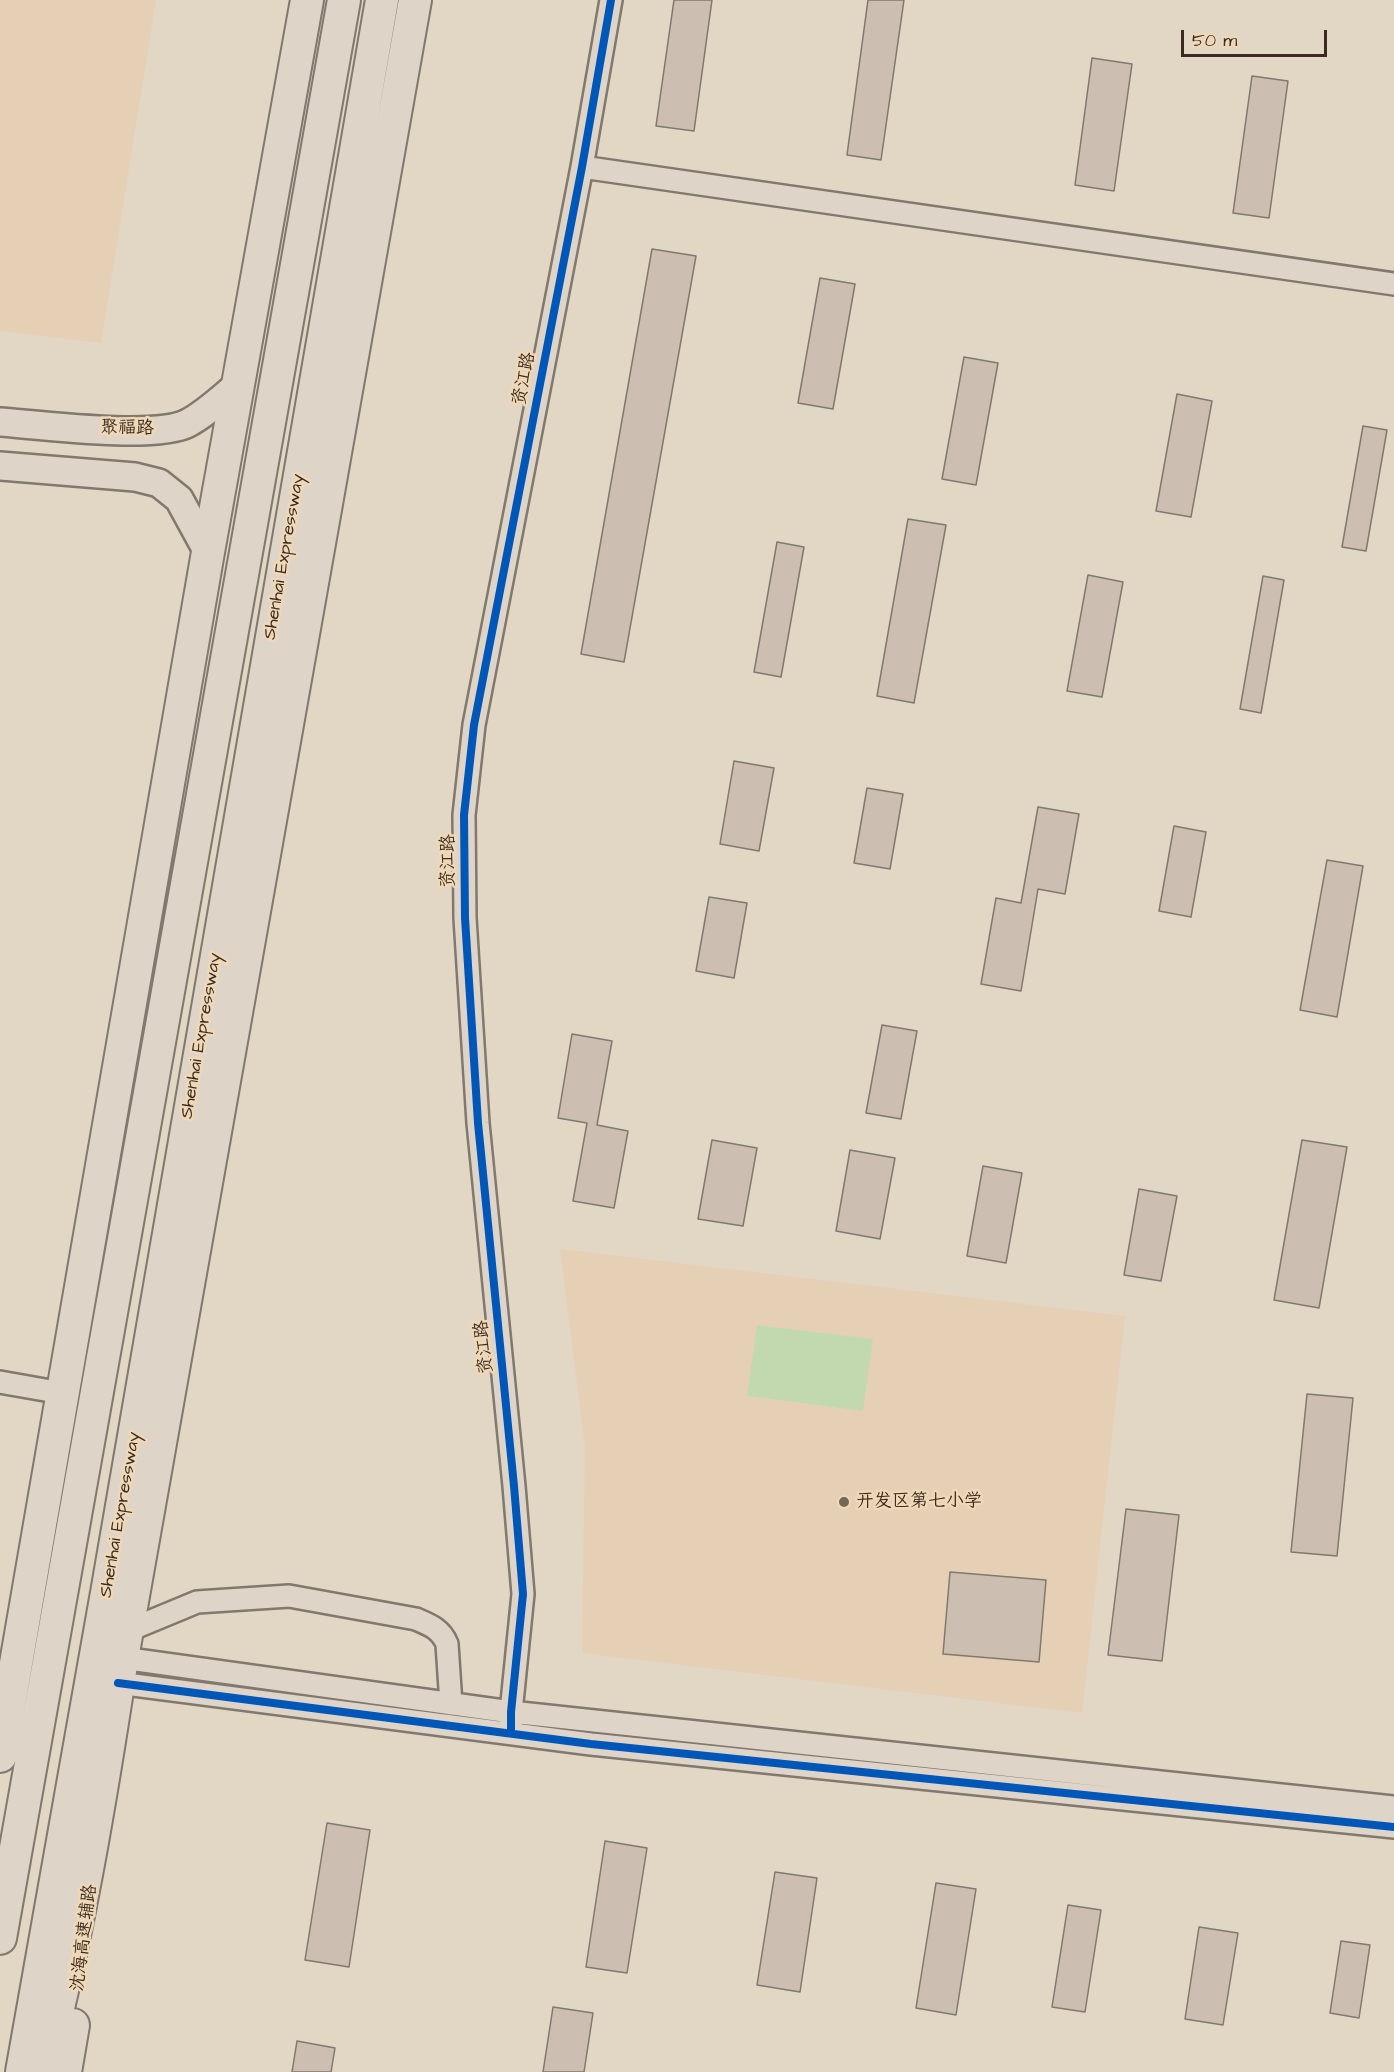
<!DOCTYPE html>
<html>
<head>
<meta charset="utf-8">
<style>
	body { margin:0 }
	#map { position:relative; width:1394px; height:2072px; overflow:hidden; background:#e2d6c4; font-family:"Architects Daughter",sans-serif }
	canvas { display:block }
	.scale { position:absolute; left:1181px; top:30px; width:146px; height:27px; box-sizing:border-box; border:3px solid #3b2a1e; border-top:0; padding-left:8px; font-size:18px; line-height:21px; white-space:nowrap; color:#3b2a1e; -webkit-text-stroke:4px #efd8b7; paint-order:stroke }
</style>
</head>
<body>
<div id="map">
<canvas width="1394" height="2072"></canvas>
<div class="scale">50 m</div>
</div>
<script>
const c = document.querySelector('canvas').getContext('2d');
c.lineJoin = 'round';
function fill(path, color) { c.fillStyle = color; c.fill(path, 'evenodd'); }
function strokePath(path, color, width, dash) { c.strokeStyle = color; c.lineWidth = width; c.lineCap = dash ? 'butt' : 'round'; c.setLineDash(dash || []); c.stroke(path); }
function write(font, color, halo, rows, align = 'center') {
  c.font = font + ' "Architects Daughter","LXGW WenKai TC",sans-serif'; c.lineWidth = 5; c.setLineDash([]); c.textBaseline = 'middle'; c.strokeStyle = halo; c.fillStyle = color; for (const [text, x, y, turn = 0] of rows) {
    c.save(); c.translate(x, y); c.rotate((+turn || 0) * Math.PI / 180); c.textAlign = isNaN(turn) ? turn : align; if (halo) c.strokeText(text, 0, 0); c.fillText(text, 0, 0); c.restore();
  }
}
fill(new Path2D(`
	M 0,0 L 156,0 L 101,343 L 0,331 Z
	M 560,1249 L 1125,1316 L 1082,1713 L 582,1653 L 585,1447 Z`), '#e5d0b6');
fill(new Path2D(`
	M 757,1325 L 873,1339 L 863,1411 L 747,1396 Z`), '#c2d9af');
const building = new Path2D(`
	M 674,0 L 712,0 L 694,131 L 656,126 Z
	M 868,0 L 904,0 L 881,160 L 847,155 Z
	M 1092,58 L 1132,64 L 1114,191 L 1075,185 Z
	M 1252,76 L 1288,81 L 1269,218 L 1233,213 Z
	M 652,249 L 696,256 L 624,662 L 581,654 Z
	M 820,278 L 855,284 L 833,409 L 798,403 Z
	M 964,357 L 998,363 L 976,485 L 942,479 Z
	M 1177,394 L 1212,401 L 1191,517 L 1156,511 Z
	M 1363,426 L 1387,430 L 1366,551 L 1342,547 Z
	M 908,519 L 946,525 L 914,703 L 877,696 Z
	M 777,542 L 804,547 L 781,677 L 754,672 Z
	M 1088,575 L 1123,582 L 1102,697 L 1067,691 Z
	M 1263,576 L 1284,580 L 1261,713 L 1240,709 Z
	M 734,761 L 774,768 L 759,851 L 720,844 Z
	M 867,788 L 903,794 L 890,869 L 854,863 Z
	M 1038,807 L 1079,814 L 1065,894 L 1038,889 L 1021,991 L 981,984 L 996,898 L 1021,903 Z
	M 1174,826 L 1206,832 L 1191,917 L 1159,911 Z
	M 1327,860 L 1363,866 L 1337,1017 L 1300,1010 Z
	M 709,897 L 747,903 L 734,978 L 696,971 Z
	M 882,1025 L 917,1031 L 901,1119 L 866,1113 Z
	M 572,1034 L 612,1041 L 597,1125 L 628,1131 L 614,1208 L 573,1201 L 587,1123 L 558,1118 Z
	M 712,1140 L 757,1148 L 743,1226 L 698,1219 Z
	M 1302,1140 L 1347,1147 L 1319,1308 L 1274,1300 Z
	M 850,1150 L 895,1158 L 880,1239 L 836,1231 Z
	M 983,1166 L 1022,1173 L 1006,1263 L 967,1256 Z
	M 1139,1189 L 1177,1196 L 1161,1281 L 1124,1275 Z
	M 1307,1394 L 1353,1398 L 1337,1556 L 1291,1552 Z
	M 1126,1509 L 1179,1515 L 1162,1661 L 1108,1655 Z
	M 950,1572 L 1046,1580 L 1039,1662 L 943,1654 Z
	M 327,1823 L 370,1830 L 349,1967 L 305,1960 Z
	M 605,1841 L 647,1848 L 627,1973 L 586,1967 Z
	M 775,1872 L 817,1878 L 800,1992 L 757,1985 Z
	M 936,1883 L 976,1889 L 956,2015 L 916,2008 Z
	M 1068,1905 L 1101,1910 L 1085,2012 L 1052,2007 Z
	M 1199,1927 L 1238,1933 L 1223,2025 L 1185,2019 Z
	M 1341,1941 L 1370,1945 L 1359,2018 L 1330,2013 Z
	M 553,2007 L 593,2013 L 584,2072 L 543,2072 Z
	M 297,2041 L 335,2048 L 331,2072 L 292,2072 Z`);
fill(building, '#ccbfb1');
strokePath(building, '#81786e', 1.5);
const minor = new Path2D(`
	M 582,167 L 1394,284
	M 0,1382 L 62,1393
	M 127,1631 L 197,1602 L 289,1596 L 416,1619 C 430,1625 441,1629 447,1644 L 451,1704
	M 122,1658 L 511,1712 L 1394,1807
	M 118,1683 L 591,1744 L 1394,1827
	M 511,1733 L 511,1712 L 523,1594 L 514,1486 L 478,1123 L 465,918 L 464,815 L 474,725 L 582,167 L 611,0`);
const major = new Path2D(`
	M 0,422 C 40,425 156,440 188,423 C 207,413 223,397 239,384
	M 0,466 L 135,477 L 159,483 L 179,499 L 208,552`);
const highway = new Path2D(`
	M 0,1756 L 208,552 L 307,0
	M 0,1938 L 344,0
	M 22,2072 L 107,1593 L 382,0
	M 42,2072 C 78,1936 101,1796 122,1658 L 415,0
	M 65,2072 L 73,2025`);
strokePath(minor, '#81786e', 26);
strokePath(major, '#81786e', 32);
strokePath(highway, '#81786e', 36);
strokePath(minor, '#ded5c8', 21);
strokePath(major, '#ded5c8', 27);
strokePath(highway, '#ded5c8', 32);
strokePath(new Path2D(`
	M 118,1683 L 591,1744 L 1394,1827
	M 511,1733 L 511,1712 L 523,1594 L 514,1486 L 478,1123 L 465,918 L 464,815 L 474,725 L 582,167 L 611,0`), '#0057b8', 8);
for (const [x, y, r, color] of [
	[844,1502,6,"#756658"]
]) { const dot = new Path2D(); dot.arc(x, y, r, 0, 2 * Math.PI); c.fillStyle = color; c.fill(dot); strokePath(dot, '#efd8b7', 2); }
write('18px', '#3b2a1e', '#efd8b7', [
	["资江路",525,379,-79],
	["聚福路",127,429,1],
	["Shenhai Expressway",285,557,-80],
	["资江路",449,861,-90],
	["Shenhai Expressway",202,1036,-80],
	["资江路",485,1347,-96],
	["Shenhai Expressway",121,1515,-80],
	["沈海高速辅路",85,1938,-83]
]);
write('18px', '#3b2a1e', '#efd8b7', [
	["开发区第七小学",856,1502]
], 'left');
</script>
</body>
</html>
